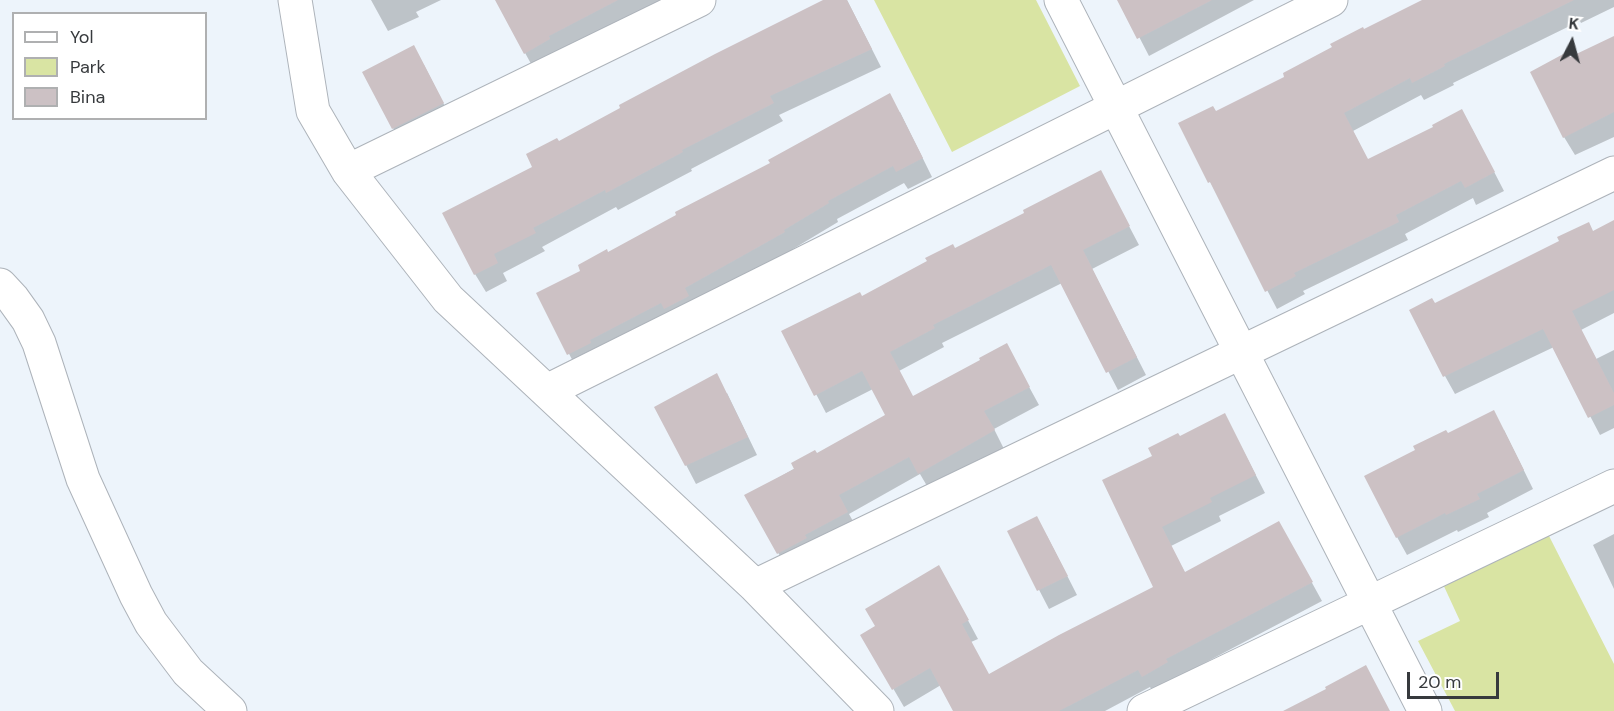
<!DOCTYPE html>
<html>
<head>
<meta charset="utf-8">
<style>
	body { margin:0 }
	#map { position:relative; width:1614px; height:711px; overflow:hidden; background:#edf4fb; font-family:"DM Sans",sans-serif }
	canvas { display:block }
	.legend { position:absolute; left:12px; top:12px; width:195px; height:108px; box-sizing:border-box; background:#fff; border:2px solid #afb0b1; margin:0; padding:8px 10px; list-style:none; font-size:18px; color:#373a3d }
	.legend li { display:flex; align-items:center; gap:12px; height:30px }
	.legend b { width:30px; border:2px solid #afb0b1 }
	.north { position:absolute; left:1542px; top:12px; width:60px; height:60px; -webkit-text-stroke:4px #fff; paint-order:stroke; rotate:6deg; font-size:16px; font-weight:700; line-height:24px; text-align:center; color:#373a3d }
	.north::after { content:''; display:block; margin:auto; width:21px; height:27px; background:#373a3d; clip-path:polygon(50% 0,100% 100%,50% 72%,0 100%) }
	.scale { position:absolute; left:1407px; top:672px; width:92px; height:27px; box-sizing:border-box; border:3px solid #373a3d; border-top:0; padding-left:8px; font-size:18px; line-height:21px; white-space:nowrap; color:#373a3d; -webkit-text-stroke:4px #fff; paint-order:stroke }
</style>
</head>
<body>
<div id="map">
<canvas width="1614" height="711"></canvas>
<ul class="legend">
<li><b style="height:8px;background:#fff"></b>Yol</li>
<li><b style="height:16px;background:#d9e4a3"></b>Park</li>
<li><b style="height:16px;background:#ccc1c4"></b>Bina</li>
</ul>
<div class="north">K</div>
<div class="scale">20 m</div>
</div>
<script>
const c = document.querySelector('canvas').getContext('2d');
c.lineJoin = 'round';
function fill(path, color) { c.fillStyle = color; c.fill(path, 'evenodd'); }
function strokePath(path, color, width, dash) { c.strokeStyle = color; c.lineWidth = width; c.lineCap = dash ? 'butt' : 'round'; c.setLineDash(dash || []); c.stroke(path); }
fill(new Path2D(`
	M 874,0 L 1036,0 L 1080,86 L 952,152 Z
	M 1548,534 L 1614,664 L 1614,711 L 1455,711 L 1418,641 L 1460,621 L 1442,582 Z`), '#d9e4a3');
fill(new Path2D(`
	M 371,0 L 441,0 L 416,12 L 419,17 L 388,31 Z
	M 496,0 L 689,0 L 535,71 Z
	M 826,0 L 847,0 L 881,67 L 779,115 L 783,121 L 691,169 L 692,171 L 618,210 L 616,207 L 542,247 L 545,251 L 503,273 L 507,281 L 486,292 L 475,274 L 534,167 L 558,143 Z
	M 1120,0 L 1254,0 L 1149,56 Z
	M 1429,0 L 1614,0 L 1614,7 L 1581,23 L 1580,21 L 1453,83 L 1454,85 L 1424,100 L 1421,95 L 1353,131 L 1368,161 L 1472,129 L 1504,191 L 1476,205 L 1473,198 L 1405,234 L 1408,240 L 1303,291 L 1305,294 L 1277,309 L 1180,124 L 1216,113 L 1286,77 L 1364,31 Z
	M 1614,44 L 1614,137 L 1575,155 L 1564,137 L 1569,59 Z
	M 424,65 L 453,122 L 403,146 L 393,128 Z
	M 900,112 L 932,177 L 908,189 L 904,183 L 837,219 L 838,222 L 793,249 L 794,251 L 579,373 L 538,294 L 583,272 L 607,254 Z
	M 1110,190 L 1139,245 L 1092,269 L 1146,375 L 1118,390 L 1062,283 L 942,343 L 944,347 L 899,371 L 913,398 L 1016,363 L 1039,405 L 994,429 L 1004,449 L 930,491 L 920,474 L 849,514 L 858,530 L 789,572 L 746,496 L 887,416 L 873,389 L 826,413 L 783,331 L 861,298 L 955,250 Z
	M 1614,222 L 1614,313 L 1581,330 L 1596,359 L 1614,350 L 1614,428 L 1600,435 L 1554,347 L 1455,394 L 1445,376 L 1435,305 Z
	M 727,393 L 757,455 L 696,484 L 656,407 Z
	M 1225,415 L 1265,493 L 1219,516 L 1221,521 L 1171,546 L 1185,573 L 1289,541 L 1322,601 L 1176,678 L 1154,694 L 1150,687 L 1105,711 L 955,711 L 941,685 L 904,707 L 862,635 L 949,585 L 978,639 L 971,642 L 989,676 L 1155,588 L 1154,457 L 1179,438 Z
	M 1504,430 L 1533,489 L 1487,513 L 1489,517 L 1458,532 L 1457,530 L 1407,555 L 1397,537 L 1448,435 Z
	M 1009,532 L 1047,536 L 1077,595 L 1049,609 Z
	M 1614,534 L 1614,589 L 1593,545 Z`), '#0003');
fill(new Path2D(`
	M 495,0 L 618,0 L 549,36 L 550,39 L 524,54 Z
	M 823,0 L 847,0 L 872,49 L 770,96 L 774,103 L 682,150 L 683,152 L 606,193 L 605,190 L 533,228 L 536,233 L 494,254 L 498,263 L 474,275 L 442,213 L 532,167 L 526,154 L 557,138 L 559,141 L 620,108 L 619,105 L 715,54 Z
	M 1117,0 L 1212,0 L 1137,39 Z
	M 1422,0 L 1574,0 L 1444,64 L 1445,66 L 1412,83 L 1410,78 L 1344,113 L 1368,159 L 1433,127 L 1432,125 L 1462,109 L 1495,172 L 1465,188 L 1461,181 L 1396,215 L 1399,222 L 1294,273 L 1296,276 L 1265,292 L 1210,182 L 1208,183 L 1178,123 L 1213,106 L 1216,111 L 1284,77 L 1283,73 L 1332,47 L 1330,44 L 1363,27 L 1364,29 Z
	M 1614,36 L 1614,112 L 1563,138 L 1530,72 L 1567,52 L 1570,57 Z
	M 414,45 L 444,103 L 392,129 L 362,72 Z
	M 890,93 L 923,158 L 896,172 L 893,166 L 828,201 L 829,203 L 784,230 L 785,232 L 685,288 L 689,296 L 664,309 L 661,303 L 590,340 L 591,343 L 567,355 L 536,293 L 580,271 L 578,265 L 607,249 L 608,252 L 676,215 L 675,212 L 770,163 L 768,160 Z
	M 1101,170 L 1130,226 L 1083,250 L 1137,357 L 1106,373 L 1051,265 L 933,325 L 935,328 L 890,352 L 913,396 L 980,360 L 979,358 L 1007,343 L 1030,387 L 984,411 L 995,430 L 918,474 L 909,457 L 839,495 L 848,512 L 805,535 L 807,538 L 777,554 L 744,495 L 794,469 L 791,463 L 815,450 L 817,453 L 885,415 L 862,371 L 814,396 L 781,331 L 860,292 L 862,296 L 927,261 L 925,258 L 953,244 L 955,248 L 1024,213 L 1023,210 Z
	M 1614,220 L 1614,290 L 1572,311 L 1614,393 L 1614,405 L 1588,418 L 1543,329 L 1443,377 L 1409,310 L 1432,298 L 1435,303 L 1559,241 L 1557,237 L 1589,222 L 1593,231 Z
	M 717,373 L 748,437 L 685,466 L 654,407 Z
	M 1494,410 L 1524,470 L 1477,494 L 1480,499 L 1446,515 L 1445,513 L 1396,538 L 1364,476 L 1415,450 L 1413,446 L 1446,430 L 1448,433 Z
	M 1225,413 L 1256,475 L 1210,498 L 1212,502 L 1162,527 L 1185,572 L 1279,521 L 1313,582 L 1166,659 L 1168,662 L 1142,677 L 1138,670 L 1059,711 L 953,711 L 930,668 L 892,690 L 860,635 L 875,626 L 865,609 L 939,565 L 969,620 L 962,624 L 989,674 L 1059,635 L 1153,587 L 1102,480 L 1152,456 L 1148,448 L 1178,433 L 1180,436 Z
	M 1037,516 L 1068,576 L 1037,591 L 1007,531 Z
	M 1366,665 L 1390,711 L 1283,711 L 1326,689 L 1325,687 Z`), '#ccc1c4');
const street = new Path2D(`
	M 295,0 L 313,111 L 348,171 L 448,299 L 755,586 L 877,711
	M 1061,0 L 1425,711
	M 348,171 L 699,0
	M 0,285 L 13,299 L 28,320 L 39,343 L 83,479 L 136,595 L 151,623 L 188,672 L 230,711
	M 547,391 L 1331,0
	M 755,586 L 1614,173
	M 1144,711 L 1614,486`);
strokePath(street, '#adb3ba', 35);
strokePath(street, '#fff', 33);
</script>
</body>
</html>
